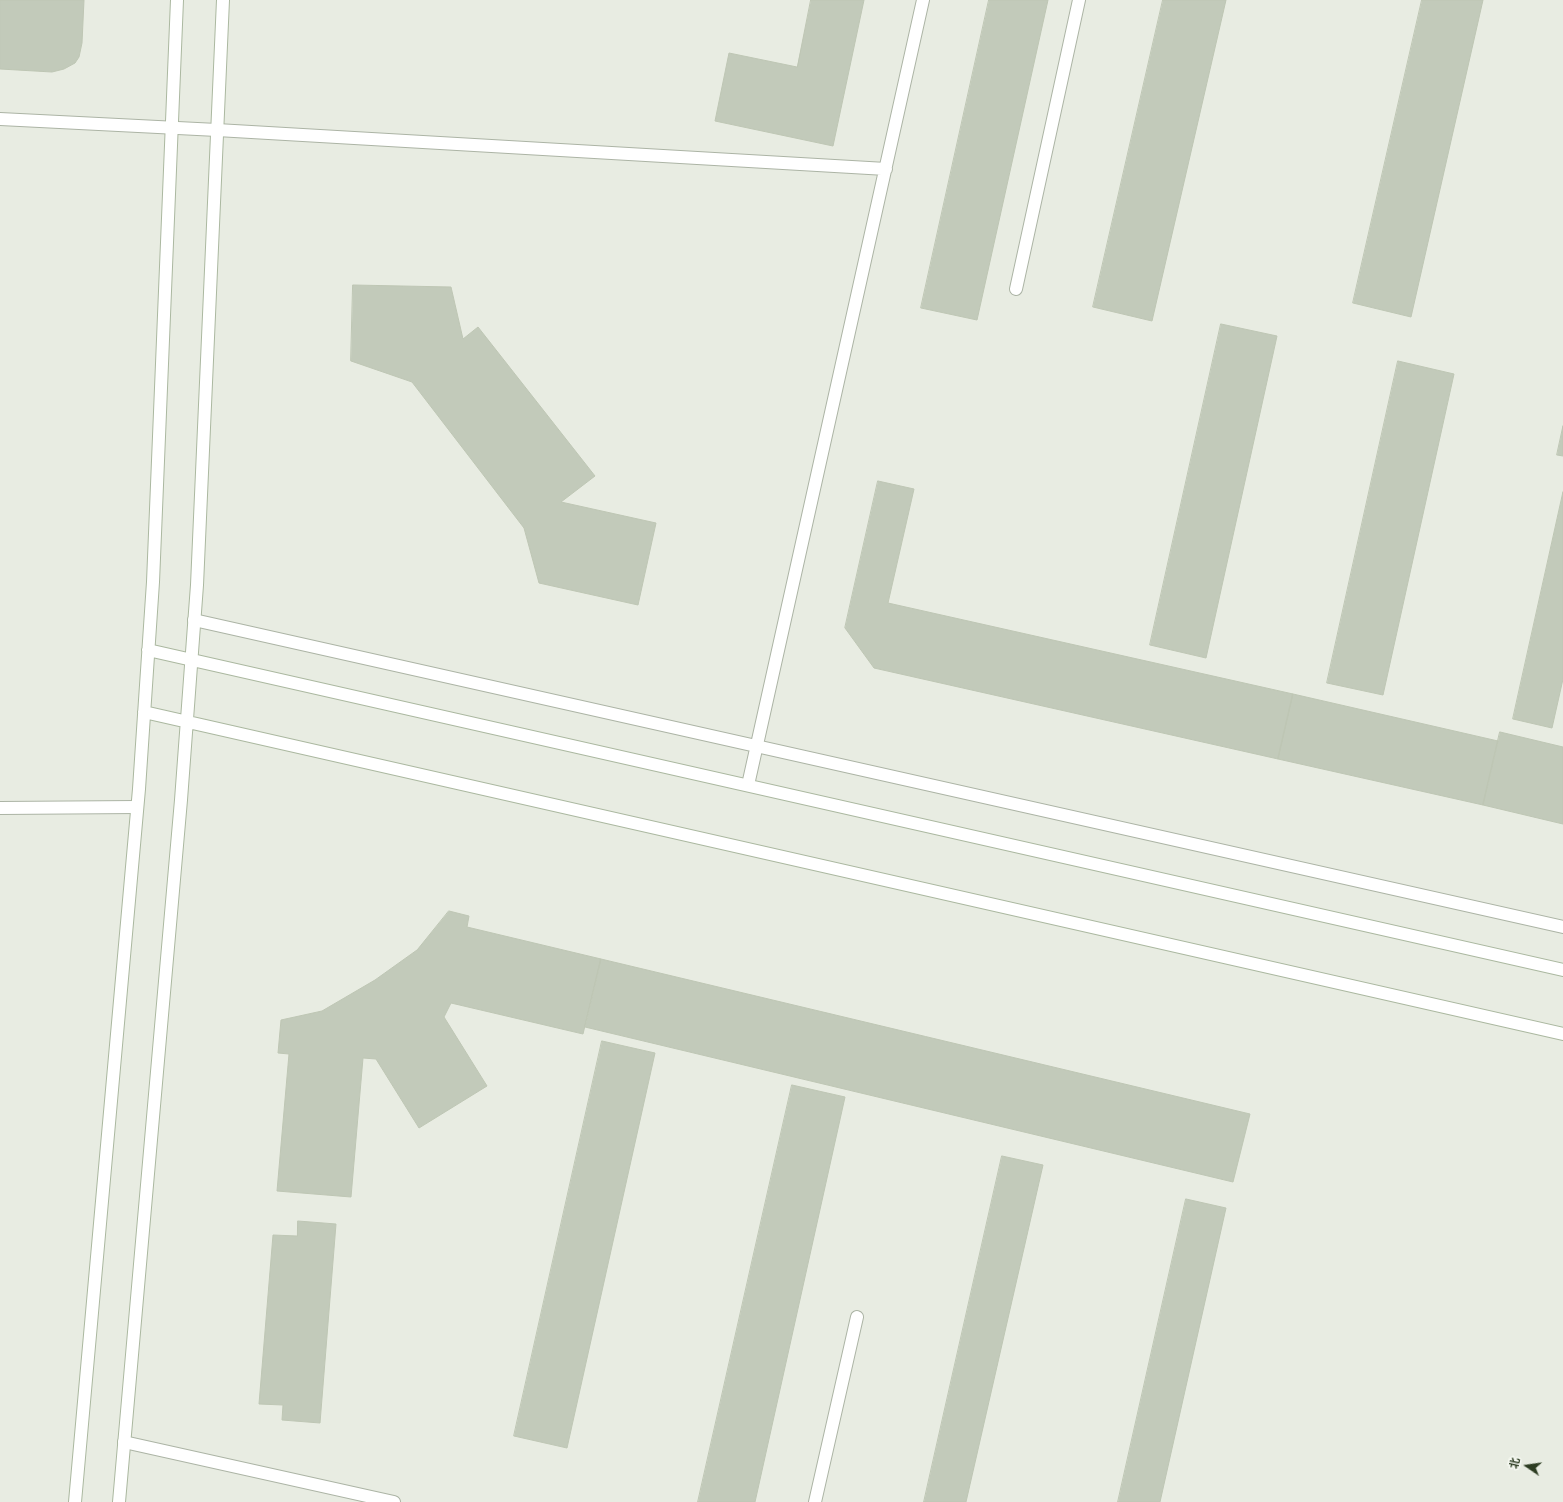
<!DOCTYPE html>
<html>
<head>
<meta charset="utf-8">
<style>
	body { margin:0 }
	#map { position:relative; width:1563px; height:1502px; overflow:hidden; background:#e8ece2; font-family:"Fira Sans Condensed","Noto Sans SC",sans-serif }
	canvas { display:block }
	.north { position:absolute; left:1507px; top:1446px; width:40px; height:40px; -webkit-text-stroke:3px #f6f9f2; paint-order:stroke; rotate:283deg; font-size:11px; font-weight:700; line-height:16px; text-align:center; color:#2d3d22 }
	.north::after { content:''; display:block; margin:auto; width:14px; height:18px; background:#2d3d22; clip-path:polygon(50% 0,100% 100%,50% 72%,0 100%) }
</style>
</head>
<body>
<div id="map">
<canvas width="1563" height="1502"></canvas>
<div class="north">北</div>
</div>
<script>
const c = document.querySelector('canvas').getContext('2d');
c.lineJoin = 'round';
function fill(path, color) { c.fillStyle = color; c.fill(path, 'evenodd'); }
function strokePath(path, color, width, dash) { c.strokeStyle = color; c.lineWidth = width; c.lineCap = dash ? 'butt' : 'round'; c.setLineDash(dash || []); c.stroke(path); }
const building = new Path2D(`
	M 0,0 L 84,0 L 82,43 L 79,57 L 75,63 L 64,69 L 52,72 L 0,69 Z
	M 811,0 L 864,0 L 833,146 L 715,121 L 729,53 L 797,67 Z
	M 989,0 L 1048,0 L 977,320 L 921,308 Z
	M 1163,0 L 1226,0 L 1152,321 L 1093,307 Z
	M 1422,0 L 1483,0 L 1411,317 L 1353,303 Z
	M 353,285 L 451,287 L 463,339 L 478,327 L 595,476 L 561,502 L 656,523 L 638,605 L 539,583 L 524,528 L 412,382 L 351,361 Z
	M 1221,324 L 1277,336 L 1206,658 L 1150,645 Z
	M 1398,361 L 1454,374 L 1383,695 L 1327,683 Z
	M 1563,426 L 1563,456 L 1557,455 Z
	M 878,481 L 914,489 L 888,603 L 1293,694 L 1278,759 L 874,668 L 845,628 Z
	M 1563,492 L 1563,679 L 1552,728 L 1513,719 Z
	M 1293,694 L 1498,741 L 1483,805 L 1278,759 Z
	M 1500,732 L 1563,747 L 1563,824 L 1483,805 Z
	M 449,911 L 469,916 L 467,927 L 601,959 L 583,1034 L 451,1003 L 444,1017 L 487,1086 L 419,1128 L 376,1059 L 363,1058 L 351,1197 L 277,1191 L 289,1054 L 278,1053 L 281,1020 L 322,1011 L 375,980 L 417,950 Z
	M 601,959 L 1250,1114 L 1233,1182 L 585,1027 Z
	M 602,1041 L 655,1053 L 567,1448 L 514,1436 Z
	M 792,1085 L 845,1097 L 755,1502 L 698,1502 Z
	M 1002,1156 L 1043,1165 L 966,1502 L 924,1502 Z
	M 1186,1199 L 1226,1208 L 1160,1502 L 1118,1502 Z
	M 298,1221 L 336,1224 L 320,1423 L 282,1420 L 283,1405 L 259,1404 L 273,1235 L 297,1236 Z`);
fill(building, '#c2caba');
strokePath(building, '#bec6b4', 1);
const service = new Path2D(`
	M 1016,289 L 1079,0`);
const minor = new Path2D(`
	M 0,119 L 217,130 L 886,169
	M 194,620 L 1563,927
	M 748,785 L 923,0
	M 0,808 L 137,807
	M 124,1442 L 394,1502
	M 815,1502 L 857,1317`);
const secondary = new Path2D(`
	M 148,650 L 1563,970
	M 144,712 L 1563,1034
	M 75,1502 L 139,789 L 153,582 L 177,0
	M 119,1502 L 181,800 L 197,585 L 223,0`);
strokePath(service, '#acb4a5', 14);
strokePath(minor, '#acb4a5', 14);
strokePath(secondary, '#abb8a0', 14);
strokePath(service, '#fff', 12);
strokePath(minor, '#fff', 12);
strokePath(secondary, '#fff', 12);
</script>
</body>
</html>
